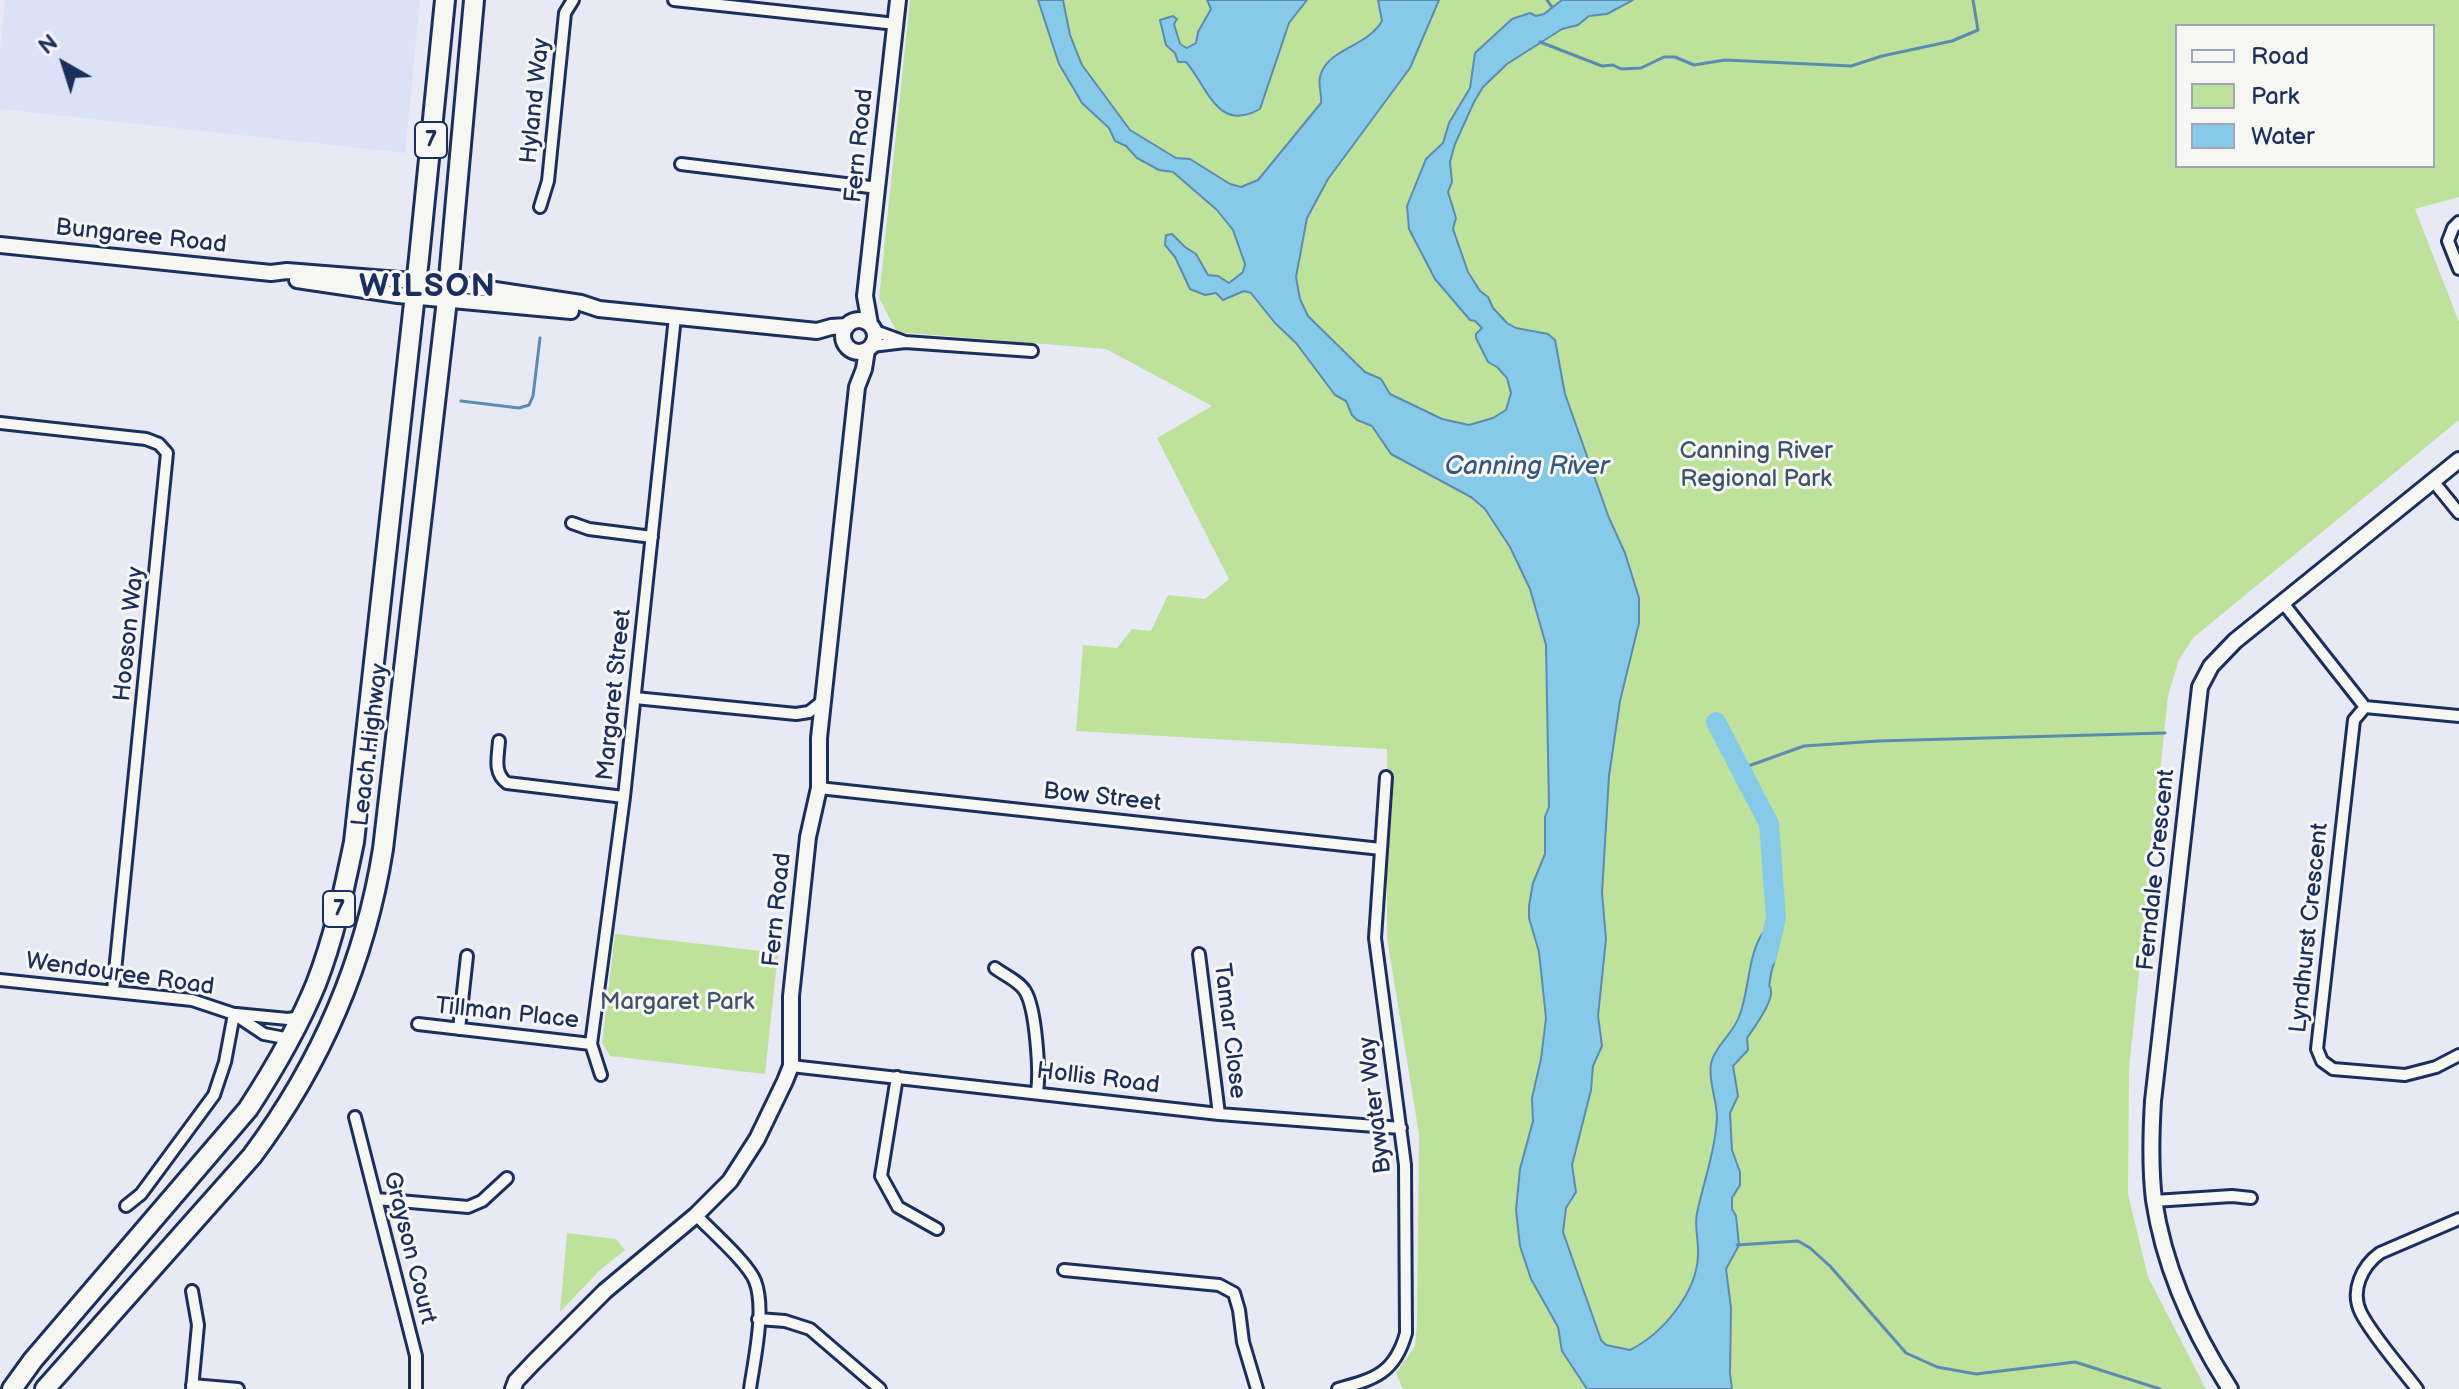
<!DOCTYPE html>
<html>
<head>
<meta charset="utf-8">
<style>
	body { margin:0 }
	#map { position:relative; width:2459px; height:1389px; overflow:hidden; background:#e7eaf4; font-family:"Balsamiq Sans",sans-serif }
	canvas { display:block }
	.legend { position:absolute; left:2175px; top:24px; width:260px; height:144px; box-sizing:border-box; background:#f6f6f2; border:2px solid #9ea6b7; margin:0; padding:10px 14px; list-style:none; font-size:24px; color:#1b2f5e }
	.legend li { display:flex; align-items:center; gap:16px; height:40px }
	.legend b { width:40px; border:2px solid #9ea6b7 }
	.north { position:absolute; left:24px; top:24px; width:80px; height:80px; -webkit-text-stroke:6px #f6f6f2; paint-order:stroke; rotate:321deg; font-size:22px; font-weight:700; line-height:32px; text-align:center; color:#1b2f5e }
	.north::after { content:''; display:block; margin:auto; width:28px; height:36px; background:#1b2f5e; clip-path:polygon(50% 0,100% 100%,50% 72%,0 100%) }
</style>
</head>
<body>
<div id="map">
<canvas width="2459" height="1389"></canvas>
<ul class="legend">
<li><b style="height:10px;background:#f6f6f2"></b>Road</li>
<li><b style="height:22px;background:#bee19b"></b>Park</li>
<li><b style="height:22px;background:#87c9e8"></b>Water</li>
</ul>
<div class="north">N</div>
</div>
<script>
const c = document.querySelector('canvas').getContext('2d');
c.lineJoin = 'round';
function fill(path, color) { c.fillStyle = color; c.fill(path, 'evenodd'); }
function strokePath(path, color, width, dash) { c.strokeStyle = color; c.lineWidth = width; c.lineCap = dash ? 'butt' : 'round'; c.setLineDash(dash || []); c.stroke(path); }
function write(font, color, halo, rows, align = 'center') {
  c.font = font + ' "Balsamiq Sans",sans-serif'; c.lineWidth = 6; c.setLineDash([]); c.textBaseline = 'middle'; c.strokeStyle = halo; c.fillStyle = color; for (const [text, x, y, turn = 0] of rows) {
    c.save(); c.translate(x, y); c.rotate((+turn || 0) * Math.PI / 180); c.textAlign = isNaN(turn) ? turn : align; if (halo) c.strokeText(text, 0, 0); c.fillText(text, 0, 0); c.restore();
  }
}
fill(new Path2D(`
	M 5,0 L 420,0 L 405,153 L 0,109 L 0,50 Z`), '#dce2f5');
fill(new Path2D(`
	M 910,0 L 2459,0 L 2459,197 L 2415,209 L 2459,322 L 2459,420 L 2194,637 L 2179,659 L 2168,696 L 2129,1069 L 2128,1194 L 2148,1277 L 2206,1389 L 1403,1389 L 1396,1373 L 1415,1346 L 1417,1324 L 1419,1134 L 1387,938 L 1387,749 L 1076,731 L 1083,645 L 1117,648 L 1132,629 L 1151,631 L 1168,595 L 1205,599 L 1229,579 L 1157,438 L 1212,406 L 1106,349 L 897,332 L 879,298 ZM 2177,26 L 2433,26 L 2433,166 L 2177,166 Z
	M 615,934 L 778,953 L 765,1074 L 610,1056 L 602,1043 Z
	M 567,1233 L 616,1239 L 625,1250 L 599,1271 L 560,1312 Z`), '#bee19b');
const water = new Path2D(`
	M 1038,0 L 1063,0 L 1070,35 L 1082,65 L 1130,130 L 1176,158 L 1190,159 L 1230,184 L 1241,187 L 1258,180 L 1321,103 C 1322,93 1318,86 1320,77 C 1326,49 1366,48 1382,21 L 1378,0 L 1439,0 L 1410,68 L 1328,179 L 1307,218 L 1296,277 L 1300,299 L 1308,316 L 1365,372 L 1381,379 L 1390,394 L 1442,419 L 1469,425 L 1493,418 L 1506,410 L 1511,393 L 1507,378 L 1497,367 L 1488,362 L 1476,338 L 1476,334 L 1482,328 L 1475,321 L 1470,320 L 1435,279 L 1409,229 L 1407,206 L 1426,159 L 1443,143 L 1449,123 L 1470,88 L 1475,53 L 1512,19 L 1530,13 L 1536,16 L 1544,14 L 1562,0 L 1633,0 L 1607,14 L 1589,16 L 1578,25 L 1562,29 L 1507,64 L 1483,87 L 1474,102 L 1455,144 L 1450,162 L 1452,182 L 1448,192 L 1456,218 L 1453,229 L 1468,272 L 1480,291 L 1488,297 L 1493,308 L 1507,323 L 1516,328 L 1548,334 L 1555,340 L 1565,394 L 1609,518 L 1625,553 L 1639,598 L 1639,623 L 1620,701 L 1609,776 L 1602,893 L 1606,939 L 1598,1016 L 1602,1046 L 1593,1066 L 1591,1090 L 1572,1165 L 1576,1192 L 1566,1208 L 1563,1232 L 1601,1340 L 1606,1345 L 1630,1350 C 1662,1334 1697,1293 1698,1255 C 1699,1241 1694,1227 1697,1213 C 1704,1181 1715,1151 1717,1118 C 1717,1100 1708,1081 1711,1064 C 1714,1048 1733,1033 1739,1017 C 1750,989 1747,955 1764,931 L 1773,930 C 1783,951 1772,961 1770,980 C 1768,993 1771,980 1771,993 C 1771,1005 1754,1028 1747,1038 L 1748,1050 L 1733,1066 L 1738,1096 L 1730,1113 L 1732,1150 L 1740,1172 L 1740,1185 L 1732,1198 L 1732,1209 L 1736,1216 L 1739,1245 L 1726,1269 L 1731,1308 L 1730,1373 L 1732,1389 L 1587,1389 L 1562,1351 L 1558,1327 L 1531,1279 L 1520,1246 L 1516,1210 L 1520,1169 L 1533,1121 L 1532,1098 L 1541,1059 L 1546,1018 L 1539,952 L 1529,918 L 1529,906 L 1533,883 L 1545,854 L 1545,817 L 1549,807 L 1546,645 L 1530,589 L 1510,547 L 1485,509 L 1471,497 L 1391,454 L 1372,426 L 1357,420 L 1352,415 L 1346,401 L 1335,395 L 1296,343 L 1275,323 L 1251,293 L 1244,291 L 1223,300 L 1216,293 L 1205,295 L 1190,289 L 1175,257 L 1165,245 L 1166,235 L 1172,234 L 1185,247 L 1196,254 L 1208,275 L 1218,276 L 1229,283 L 1243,272 L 1245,264 L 1233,230 L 1217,210 L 1173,172 L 1159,170 L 1137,158 L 1126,146 L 1115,141 L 1109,128 L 1082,103 L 1059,64 Z
	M 1207,0 L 1307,0 L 1289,23 L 1260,109 C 1217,133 1208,87 1186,62 L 1178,62 L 1175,53 L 1166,45 L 1160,20 L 1173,16 L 1177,19 L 1174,24 L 1180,44 L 1187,48 L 1196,43 L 1198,32 L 1211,9 Z`);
fill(water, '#87c9e8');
strokePath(water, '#5c8bb1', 2);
strokePath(new Path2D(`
	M 1547,0 L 1552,7
	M 1540,42 L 1602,66 L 1613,65 L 1621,69 L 1641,68 L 1664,57 L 1675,57 L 1694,65 L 1725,60 L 1851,66 L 1882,56 L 1952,41 L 1978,30 L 1973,0
	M 461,401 L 519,408 L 529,405 L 533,396 L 540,338
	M 1740,769 L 1804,746 L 1878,741 L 2165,733
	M 1737,1245 L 1798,1241 L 1810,1248 L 1830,1266 L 1906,1353 L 1937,1367 L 1976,1374 L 2075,1362 L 2160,1389`), '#5c8bb1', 3);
strokePath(new Path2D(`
	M 1716,722 L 1769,824 L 1776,918 L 1767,956`), '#87c9e8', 20);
const street = new Path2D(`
	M 674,0 L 896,24
	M 681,164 L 878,188
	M 540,207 L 548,181 L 565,13 L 573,0
	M 2459,222 L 2453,228 L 2448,241 L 2459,269
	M 875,331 L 905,342
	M 872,346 L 905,342 L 1032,351
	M 0,423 L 146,439 L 159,444 L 167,453 L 113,991
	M 2433,481 L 2459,513
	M 572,523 L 589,529 L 652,537
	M 2283,603 L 2365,707 L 2459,716
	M 635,698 L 796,714 L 809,712 L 824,700
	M 2365,707 L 2354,720 L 2317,1049 L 2322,1061 L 2333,1069 L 2405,1075 L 2436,1067 L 2459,1055
	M 499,741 C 498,757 493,773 507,783 L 624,797
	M 819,788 L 1381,849
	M 1199,954 L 1219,1114
	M 995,968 C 1004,975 1019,981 1025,991 C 1036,1008 1040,1072 1037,1092
	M 0,980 L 192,1000 L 234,1014 L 264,1034 L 290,1039
	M 236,1014 L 288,1019 L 301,1017
	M 418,1024 L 591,1044
	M 459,1029 L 467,956
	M 791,1066 L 1219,1114 L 1401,1128
	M 601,1075 L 591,1044 L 624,797 L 675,317
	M 897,1077 L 881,1176 L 898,1207 L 937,1229
	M 355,1117 L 416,1356 L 416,1389
	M 376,1199 L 468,1207 L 482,1201 L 507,1178
	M 2154,1201 L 2232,1196 L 2251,1198
	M 126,1206 L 141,1194 L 214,1095 L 225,1062 L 234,1014
	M 696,1215 C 711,1231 748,1263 755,1281 C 766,1309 754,1360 750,1389
	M 1064,1270 L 1219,1285 L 1234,1293 L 1239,1310 L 1243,1342 L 1257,1389
	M 758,1319 L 785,1321 L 810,1329 L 880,1389
	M 192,1385 L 238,1389
	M 192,1389 L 198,1325 L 192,1291
	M 1338,1389 C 1375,1379 1395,1373 1406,1333 L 1405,1165 L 1375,938 L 1386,777
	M 2417,1389 C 2401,1368 2372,1335 2361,1313 C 2350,1291 2362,1266 2380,1253 L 2459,1219`);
const secondary = new Path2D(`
	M 0,245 L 271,273 L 287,271 L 462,285 L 581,303 L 599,309 L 817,331 L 831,327 L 847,326
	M 297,280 L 398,295 L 571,311
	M843 336a16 16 0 1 1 32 0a16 16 0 1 1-32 0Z
	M 870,324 L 865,296 L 898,0
	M 513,1389 L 516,1381 L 533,1363 L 605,1291 L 696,1215 L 730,1181 L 757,1139 L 785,1081 L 791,1066 L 791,996 L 808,837 L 819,788 L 819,738 L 857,387 L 864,369 L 867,350
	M 2230,1389 C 2194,1333 2164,1267 2154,1200 C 2150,1167 2151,1134 2153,1101 L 2200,687 L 2211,666 L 2235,641 L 2459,460`);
const highway = new Path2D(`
	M 12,1389 L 33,1360 L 248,1109 C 274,1069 298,1028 316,984 C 334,938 344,890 354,842 L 419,258 L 445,0
	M 45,1389 L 252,1156 C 320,1065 365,962 383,849 L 447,300 L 474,0`);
strokePath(street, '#1b2f5e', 16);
strokePath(secondary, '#1b2f5e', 20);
strokePath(highway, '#1b2f5e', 24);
strokePath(street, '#f6f6f2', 10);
strokePath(secondary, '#f6f6f2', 14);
strokePath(highway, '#f6f6f2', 18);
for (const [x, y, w] of [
	[431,140,32],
	[339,909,32]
]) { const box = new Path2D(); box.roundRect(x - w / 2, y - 18, w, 36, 6); c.fillStyle = '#f6f6f2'; c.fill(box); strokePath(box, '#1b2f5e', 2); }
write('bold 22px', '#1b2f5e', null, [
	["7",431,140],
	["7",339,909]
]);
write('24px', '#1b2f5e', '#f6f6f2', [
	["Hyland Way",536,101,-84],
	["Fern Road",860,146,-84],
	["Bungaree Road",141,237,6],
	["Hooson Way",130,634,-84],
	["Margaret Street",615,695,-84],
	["Leach Highway",371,745,-83],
	["Bow Street",1102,798,6],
	["Ferndale Crescent",2157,870,-84],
	["Fern Road",778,910,-84],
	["Lyndhurst Crescent",2310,928,-84],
	["Wendouree Road",120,975,8],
	["Tillman Place",507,1014,6],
	["Tamar Close",1229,1031,83],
	["Hollis Road",1098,1079,7],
	["Bywater Way",1376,1105,-97],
	["Grayson Court",409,1248,76]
]);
write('24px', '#3c536a', '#f6f6f2', [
	["Canning River",1756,452],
	["Regional Park",1756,480],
	["Margaret Park",677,1003]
]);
write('italic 26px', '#365680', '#f6f6f2', [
	["Canning River",1527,467]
]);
c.letterSpacing = '2px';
write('bold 32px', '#1b2f5e', '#f6f6f2', [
	["WILSON",428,288]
]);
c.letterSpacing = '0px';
</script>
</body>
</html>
